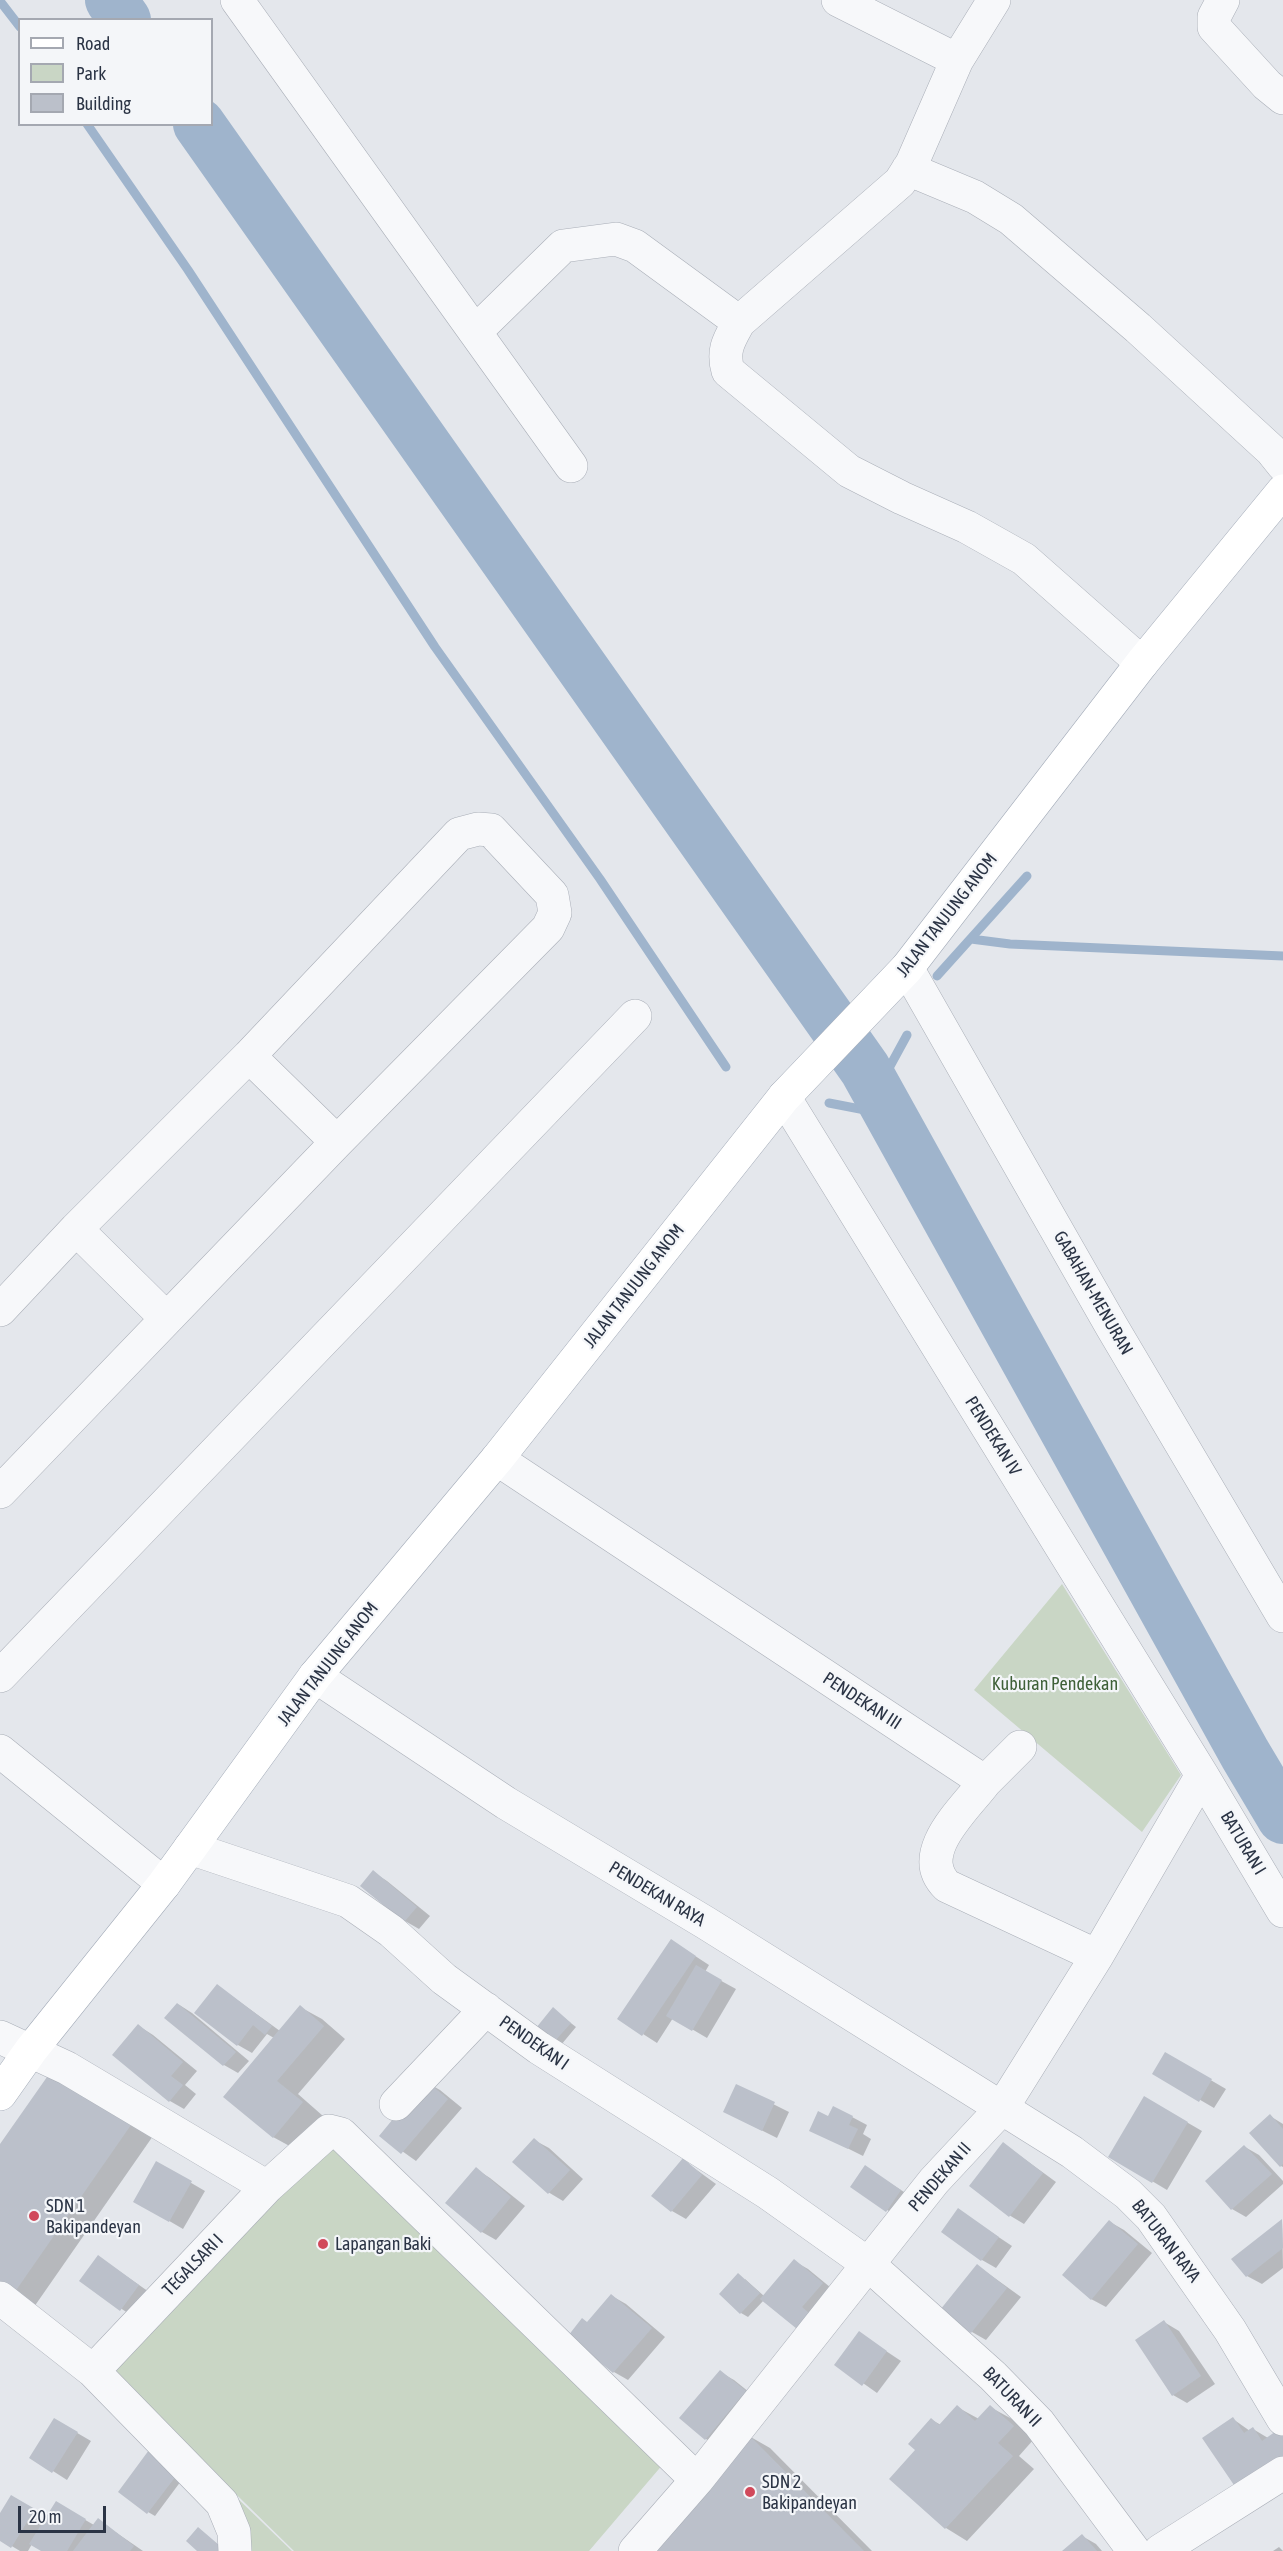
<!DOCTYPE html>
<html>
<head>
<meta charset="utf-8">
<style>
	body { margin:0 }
	#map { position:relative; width:1283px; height:2551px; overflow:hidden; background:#e4e7ec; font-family:"Asap Condensed",sans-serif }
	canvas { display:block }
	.legend { position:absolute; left:18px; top:18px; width:195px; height:108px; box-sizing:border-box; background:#f4f6f9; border:2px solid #a4a8b1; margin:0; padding:8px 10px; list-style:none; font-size:18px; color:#2b3445 }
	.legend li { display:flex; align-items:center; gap:12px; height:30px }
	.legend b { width:30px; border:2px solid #a4a8b1 }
	.scale { position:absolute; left:18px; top:2506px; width:88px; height:27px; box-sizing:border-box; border:3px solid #2b3445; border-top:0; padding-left:8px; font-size:18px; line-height:21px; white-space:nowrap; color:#2b3445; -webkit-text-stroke:4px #f4f6f9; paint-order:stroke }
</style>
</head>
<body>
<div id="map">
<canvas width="1283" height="2551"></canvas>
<ul class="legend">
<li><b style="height:8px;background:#fff"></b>Road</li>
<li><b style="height:16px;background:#c9d6c5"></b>Park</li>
<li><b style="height:16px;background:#bbc0ca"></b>Building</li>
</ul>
<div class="scale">20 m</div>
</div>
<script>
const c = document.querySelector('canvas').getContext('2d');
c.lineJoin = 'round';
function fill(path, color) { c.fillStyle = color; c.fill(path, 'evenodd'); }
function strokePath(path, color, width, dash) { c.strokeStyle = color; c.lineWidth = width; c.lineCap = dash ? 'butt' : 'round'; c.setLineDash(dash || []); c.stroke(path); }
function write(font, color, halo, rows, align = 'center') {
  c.font = font + ' "Asap Condensed",sans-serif'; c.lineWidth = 4.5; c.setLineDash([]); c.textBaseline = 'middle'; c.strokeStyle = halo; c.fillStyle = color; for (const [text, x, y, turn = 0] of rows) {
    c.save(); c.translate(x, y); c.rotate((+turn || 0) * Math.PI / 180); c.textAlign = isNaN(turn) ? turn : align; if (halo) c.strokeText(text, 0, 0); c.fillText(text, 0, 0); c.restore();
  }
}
fill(new Path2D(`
	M 1062,1584 L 1181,1775 L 1142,1832 L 974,1690 Z
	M 314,2129 L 670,2456 L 589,2551 L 294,2551 L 99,2360 Z
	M 233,2494 L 292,2551 L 248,2551 Z`), '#c9d6c5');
fill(new Path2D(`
	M 373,1872 L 387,1881 L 430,1916 L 419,1929 L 405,1921 L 362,1886 Z
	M 686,1950 L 709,1965 L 705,1972 L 736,1989 L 707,2038 L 673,2018 L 657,2043 L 643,2034 Z
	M 218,1986 L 280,2031 L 300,2007 L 322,2019 L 345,2039 L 298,2094 L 323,2116 L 295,2149 L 273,2137 L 274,2038 L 267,2034 L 252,2053 L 238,2045 Z
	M 178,2004 L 192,2013 L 249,2061 L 238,2073 L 224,2065 Z
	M 553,2009 L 576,2027 L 561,2045 L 554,2041 Z
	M 139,2026 L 153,2035 L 197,2071 L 185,2085 L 196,2094 L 184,2109 L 170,2101 Z
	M 1166,2054 L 1226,2089 L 1214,2108 L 1154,2073 Z
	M 76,2081 L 153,2136 L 34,2307 L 13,2294 L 0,2147 Z
	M 426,2082 L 440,2090 L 462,2108 L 416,2161 L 381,2136 Z
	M 737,2086 L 789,2112 L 777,2138 L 725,2112 Z
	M 1145,2098 L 1202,2131 L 1167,2190 L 1110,2156 Z
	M 1270,2116 L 1283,2124 L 1283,2167 L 1281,2166 Z
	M 852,2117 L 867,2125 L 863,2134 L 871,2139 L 863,2156 L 811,2130 L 829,2118 Z
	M 534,2140 L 549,2148 L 583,2179 L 563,2201 L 548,2192 Z
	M 1004,2144 L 1056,2182 L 1024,2224 L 1009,2215 Z
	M 1245,2147 L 1259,2155 L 1283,2181 L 1283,2184 L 1246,2217 L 1232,2209 Z
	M 683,2160 L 716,2184 L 686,2219 L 672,2211 Z
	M 157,2163 L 205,2191 L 183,2229 L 135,2201 Z
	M 476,2169 L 490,2178 L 525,2206 L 496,2240 L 482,2232 Z
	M 879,2176 L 915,2199 L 901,2219 L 852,2187 Z
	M 958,2210 L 1012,2246 L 996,2268 L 982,2260 Z
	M 1282,2220 L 1283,2268 L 1262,2284 L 1247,2276 L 1233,2259 Z
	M 1110,2222 L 1124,2230 L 1152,2253 L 1106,2307 L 1091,2299 Z
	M 99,2257 L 152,2294 L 135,2318 L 81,2281 Z
	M 794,2261 L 808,2269 L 836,2292 L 816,2316 L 764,2300 L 748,2317 L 741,2313 L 745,2279 L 764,2296 Z
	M 978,2266 L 1021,2297 L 986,2340 L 972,2332 Z
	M 612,2296 L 626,2304 L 665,2337 L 628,2380 L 614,2372 L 570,2335 L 588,2323 Z
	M 1164,2322 L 1179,2331 L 1215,2384 L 1187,2403 L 1173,2395 Z
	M 859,2333 L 901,2361 L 877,2393 L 836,2364 Z
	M 720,2372 L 734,2380 L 759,2400 L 720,2447 L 706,2439 L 681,2418 Z
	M 957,2407 L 979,2419 L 990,2407 L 1012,2419 L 1034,2439 L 1019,2456 L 1034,2469 L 967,2541 L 946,2528 L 892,2479 L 917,2450 L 932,2420 L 941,2425 Z
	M 1233,2419 L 1250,2431 L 1253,2429 L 1268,2438 L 1253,2498 Z
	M 55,2420 L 91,2441 L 67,2480 L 31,2457 Z
	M 749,2436 L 770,2448 L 872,2551 L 641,2551 Z
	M 150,2452 L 184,2477 L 155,2516 L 148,2512 Z
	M 12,2497 L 47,2518 L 56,2503 L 94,2525 L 98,2520 L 143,2551 L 44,2551 L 32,2544 L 28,2551 L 20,2551 L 0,2539 L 0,2516 Z
	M 1082,2536 L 1096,2544 L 1102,2551 L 1064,2551 Z
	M 1279,2547 L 1283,2551 L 1273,2551 Z`), '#0003');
strokePath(new Path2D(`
	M 0,1 L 20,27
	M 87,124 L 188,270 L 435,647 L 600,879 L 726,1067
	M 971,939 L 1010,944 L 1283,956
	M 937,976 L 1027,876
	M 877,1090 L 907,1035
	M 829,1103 L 891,1115`), '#9fb4cc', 9);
strokePath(new Path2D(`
	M 111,0 L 125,20
	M 199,124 L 865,1069 L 1245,1754 L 1283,1818`), '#9fb4cc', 52);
fill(new Path2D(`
	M 373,1870 L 417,1907 L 404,1922 L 360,1886 Z
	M 671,1939 L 696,1956 L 642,2036 L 617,2019 Z
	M 696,1965 L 722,1980 L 692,2031 L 666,2016 Z
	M 217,1984 L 272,2026 L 265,2035 L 253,2025 L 237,2046 L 194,2013 Z
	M 177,2003 L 236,2052 L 223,2066 L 164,2018 Z
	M 300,2005 L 324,2026 L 277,2081 L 303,2102 L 273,2138 L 223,2097 Z
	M 553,2007 L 571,2023 L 553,2043 L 536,2028 Z
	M 138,2024 L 183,2062 L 171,2076 L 183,2085 L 169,2102 L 112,2055 Z
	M 1165,2052 L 1212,2079 L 1199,2102 L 1152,2074 Z
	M 54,2067 L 133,2122 L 12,2296 L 0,2287 L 0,2144 Z
	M 425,2080 L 448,2099 L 401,2154 L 379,2136 Z
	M 736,2084 L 775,2102 L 762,2131 L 723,2112 Z
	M 1144,2096 L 1188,2122 L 1152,2183 L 1108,2157 Z
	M 833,2106 L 853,2116 L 849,2125 L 858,2129 L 848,2149 L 809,2131 L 818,2111 L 828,2116 Z
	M 1270,2114 L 1283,2129 L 1283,2164 L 1280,2167 L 1249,2133 Z
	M 534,2138 L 570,2170 L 548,2194 L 512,2162 Z
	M 1003,2142 L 1043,2173 L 1009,2217 L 969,2186 Z
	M 1244,2145 L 1272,2174 L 1231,2210 L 1205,2181 Z
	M 683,2158 L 702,2175 L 671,2212 L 651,2196 Z
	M 156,2161 L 192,2181 L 169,2222 L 133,2202 Z
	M 865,2165 L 901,2190 L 886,2212 L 850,2187 Z
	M 476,2167 L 511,2197 L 481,2233 L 445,2203 Z
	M 958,2208 L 999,2237 L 981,2261 L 941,2232 Z
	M 1282,2219 L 1283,2248 L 1246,2277 L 1231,2259 Z
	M 1109,2220 L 1138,2244 L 1091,2300 L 1062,2275 Z
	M 98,2255 L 139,2285 L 120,2311 L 79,2281 Z
	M 794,2259 L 823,2283 L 802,2307 L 810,2314 L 797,2329 L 760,2299 Z
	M 977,2264 L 1007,2288 L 971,2333 L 940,2310 Z
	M 738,2273 L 760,2293 L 740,2314 L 719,2294 Z
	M 611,2294 L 652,2328 L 613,2373 L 568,2336 L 582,2318 L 587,2322 Z
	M 1164,2320 L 1201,2376 L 1172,2396 L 1135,2340 Z
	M 859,2331 L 887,2351 L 862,2386 L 834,2365 Z
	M 720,2370 L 746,2391 L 705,2440 L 679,2418 Z
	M 957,2405 L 975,2421 L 990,2405 L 1014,2426 L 998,2443 L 1013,2456 L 945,2529 L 889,2479 L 915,2450 L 908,2444 L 931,2418 L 939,2425 Z
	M 1233,2417 L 1244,2433 L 1253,2427 L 1262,2441 L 1279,2429 L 1283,2435 L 1283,2461 L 1238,2491 L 1202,2438 Z
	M 54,2418 L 78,2432 L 52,2473 L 29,2458 Z
	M 748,2434 L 864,2551 L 639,2551 Z
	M 149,2450 L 179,2472 L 147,2514 L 118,2492 Z
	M 11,2495 L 35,2509 L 11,2548 L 0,2541 L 0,2513 Z
	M 56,2501 L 86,2519 L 67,2551 L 41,2551 L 29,2544 Z
	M 98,2518 L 134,2546 L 130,2551 L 73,2551 Z
	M 198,2527 L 226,2551 L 197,2551 L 186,2541 Z
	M 1082,2534 L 1097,2551 L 1062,2551 Z`), '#bbc0ca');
const minor = new Path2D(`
	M 237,0 L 571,466
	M 838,0 L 957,60
	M 994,0 L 957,60 L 912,163 L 900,182 L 739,322 C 729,340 722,350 728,371 L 849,471 L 902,498 L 967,527 L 1024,559 L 1142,663
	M 1223,0 L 1214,17 L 1214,27 L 1267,85 L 1283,98
	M 908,169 L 975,197 L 1011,219 L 1138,328 L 1271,450 L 1283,465
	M 476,331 L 563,246 L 616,239 L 635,246 L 739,322
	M 907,968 L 1112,1327 L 1283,1616
	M 249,1056 L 337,1142
	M 784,1097 L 1202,1775 L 1283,1911
	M 76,1229 L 166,1318
	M 0,1310 L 76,1229 L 249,1056 L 459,834 L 478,829 L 491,830 L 552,895 L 555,913 L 548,928 L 337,1142 L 0,1492
	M 497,1459 L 985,1782 C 964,1810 914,1853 947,1886 L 1097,1956
	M 0,1676 L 635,1016
	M 315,1676 L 506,1803 L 706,1923 L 1072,2152 L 1128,2194 L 1151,2217 L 1230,2330 L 1283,2419
	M 0,1751 L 164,1884
	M 985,1782 L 1020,1747
	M 190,1848 L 348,1901 L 391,1931 L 444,1979 L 539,2048 L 768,2193 L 868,2264 L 993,2376 L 1039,2423 L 1134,2551
	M 0,2037 L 67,2068 L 267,2187
	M 396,2104 L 486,2009
	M 0,2298 L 93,2371
	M 235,2551 L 234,2532 L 222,2503 L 93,2371 L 267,2187 L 329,2131 L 341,2134 L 697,2480
	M 635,2551 L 697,2480 L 934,2181 L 1002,2108 L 1097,1956 L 1202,1775
	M 1160,2551 L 1283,2473`);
const major = new Path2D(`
	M 0,2094 L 31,2050 L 164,1884 L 315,1676 L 497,1459 L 784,1097 L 907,968 L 1142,663 L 1283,491`);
strokePath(minor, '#a9aeb7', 34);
strokePath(major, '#a3abb8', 34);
strokePath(minor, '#f7f8fa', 33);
strokePath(major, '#fff', 33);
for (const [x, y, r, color] of [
	[34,2216,6,"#d1495b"],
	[323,2244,6,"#d1495b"],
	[750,2492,6,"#d1495b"]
]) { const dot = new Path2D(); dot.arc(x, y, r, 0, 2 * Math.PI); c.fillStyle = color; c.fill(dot); strokePath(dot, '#f4f6f9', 2); }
write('18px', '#2b3445', '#f4f6f9', [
	["JALAN TANJUNG ANOM",947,915,-52],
	["JALAN TANJUNG ANOM",634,1286,-52],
	["GABAHAN-MENURAN",1093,1293,60],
	["PENDEKAN IV",993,1436,58],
	["JALAN TANJUNG ANOM",328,1664,-52],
	["PENDEKAN III",862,1701,33],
	["BATURAN I",1243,1843,59],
	["PENDEKAN RAYA",657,1894,31],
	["PENDEKAN I",534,2043,35],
	["PENDEKAN II",940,2177,-49],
	["BATURAN RAYA",1166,2241,52],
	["TEGALSARI I",193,2265,-46],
	["BATURAN II",1012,2397,46]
]);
write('18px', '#3f6138', '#f4f6f9', [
	["Kuburan Pendekan",1055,1684]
]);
write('18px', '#2b3445', '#f4f6f9', [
	["SDN 1",46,2206],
	["Bakipandeyan",46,2227],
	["Lapangan Baki",335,2244],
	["SDN 2",762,2482],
	["Bakipandeyan",762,2503]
], 'left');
</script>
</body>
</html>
